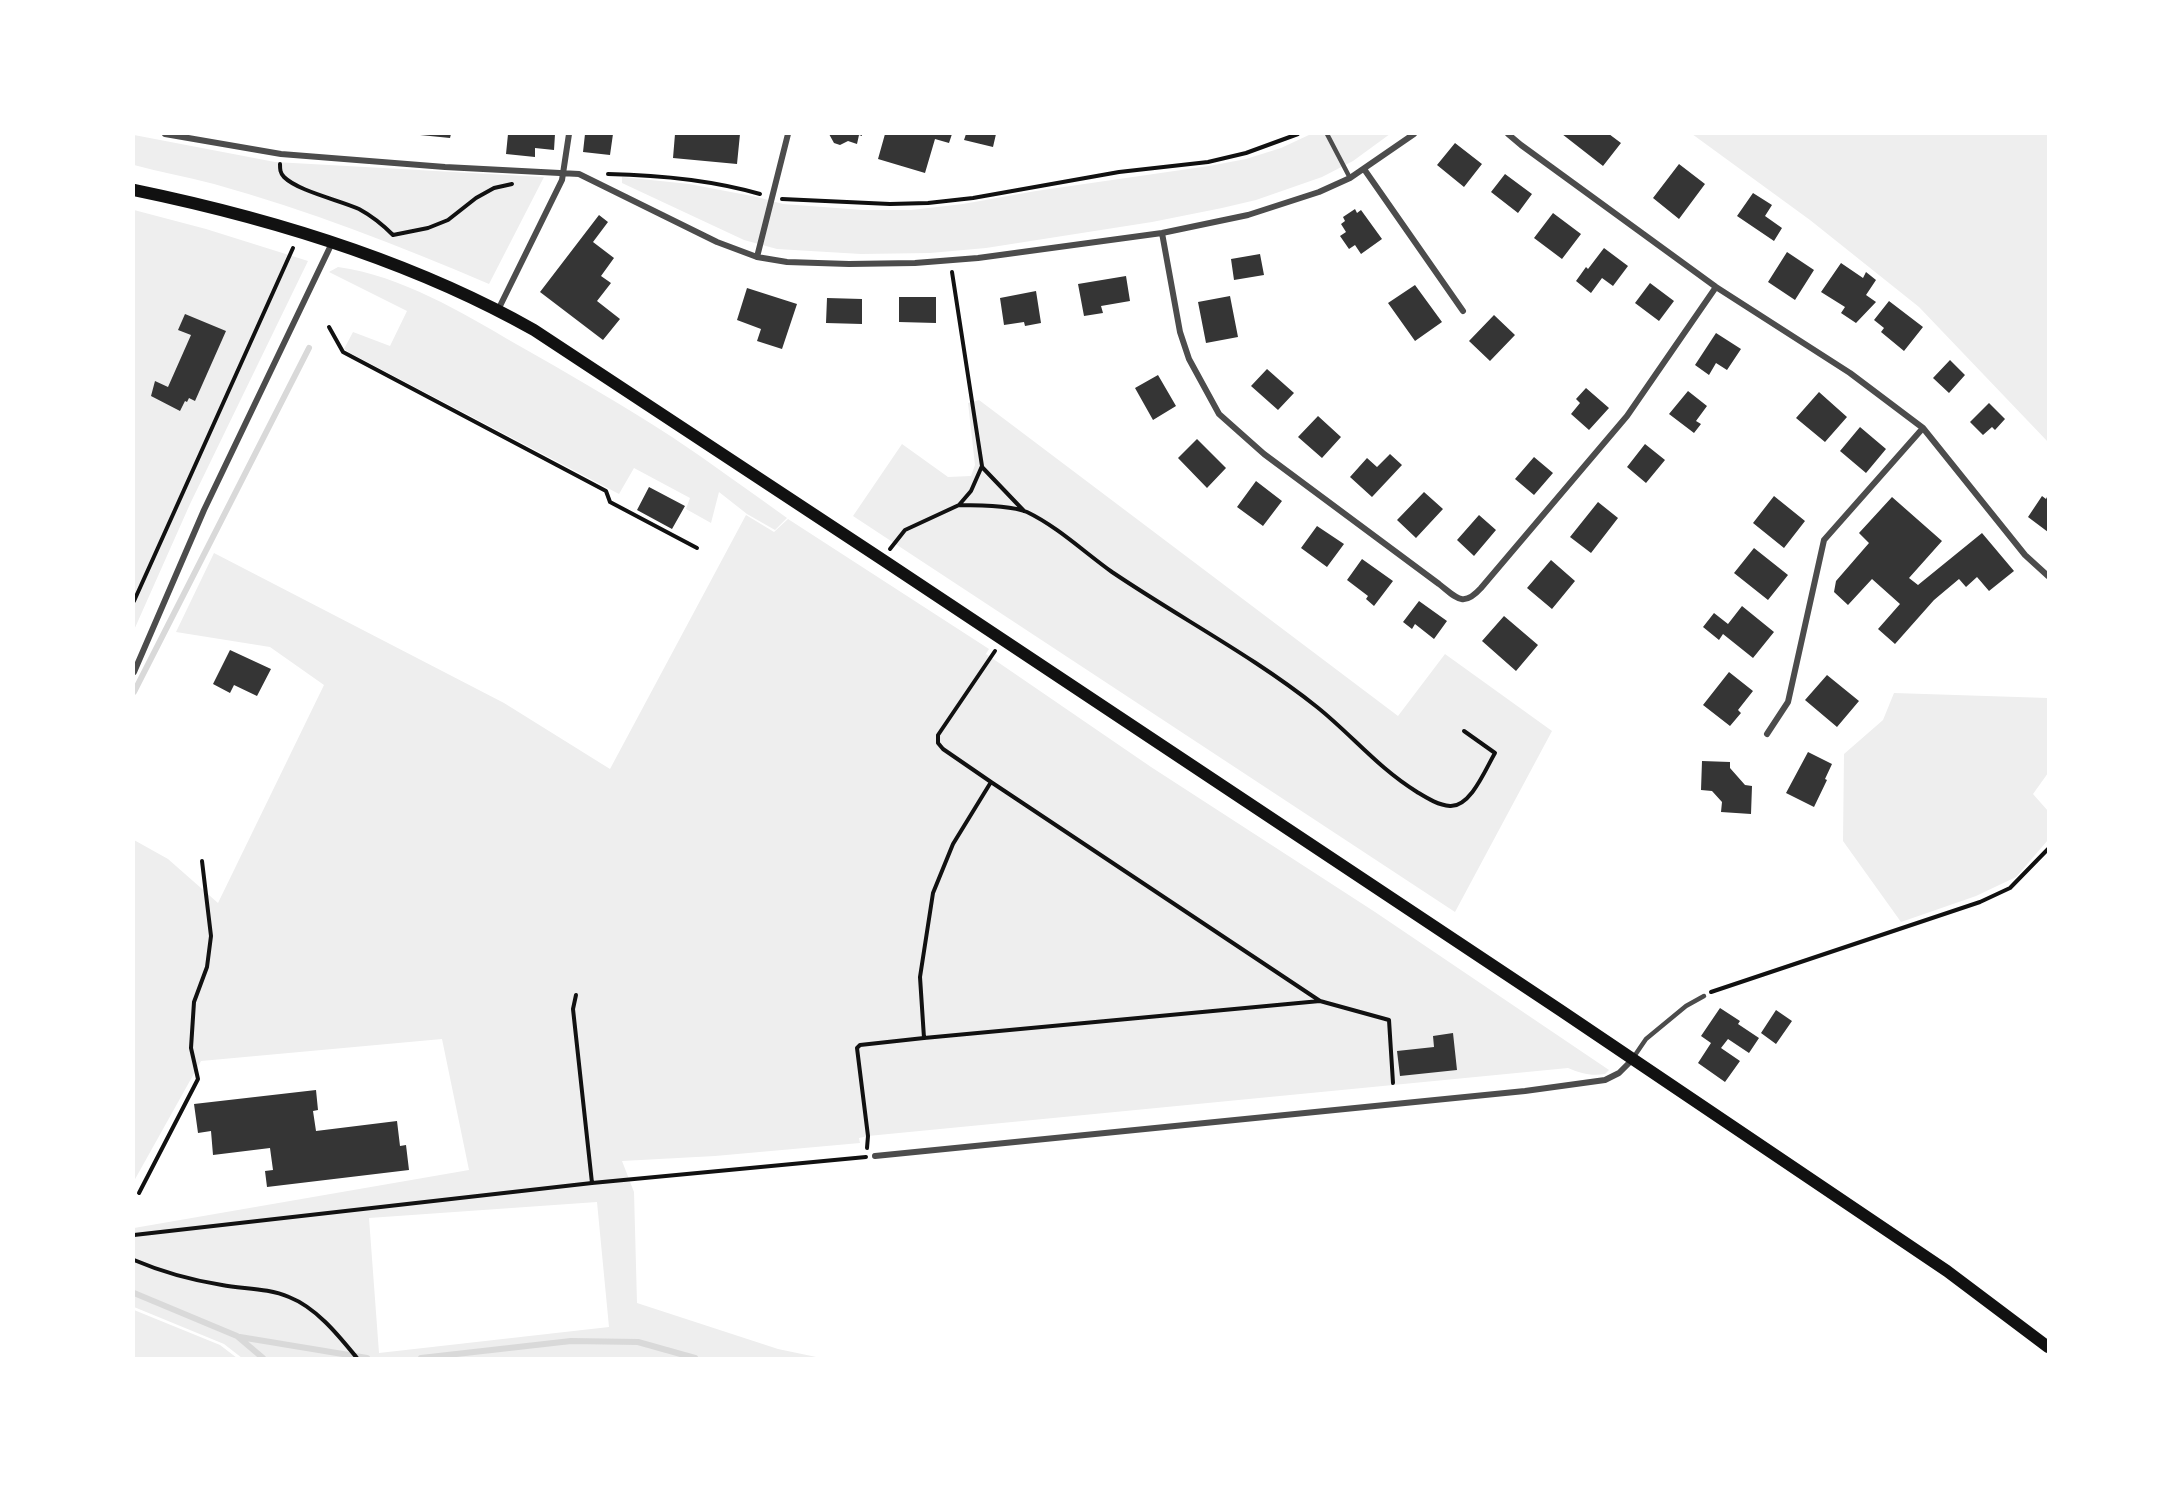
<!DOCTYPE html>
<html>
<head>
<meta charset="utf-8">
<style>
	body { margin:0 }
	#map { position:relative; width:2182px; height:1492px; overflow:hidden; background:#fff; font-family:"Times New Roman",serif }
	canvas { display:block }
	.frame { position:absolute; inset:0; border:135px solid #fff; pointer-events:none }
</style>
</head>
<body>
<div id="map">
<canvas width="2182" height="1492"></canvas>
<div class="frame"></div>
</div>
<script>
const c = document.querySelector('canvas').getContext('2d');
c.lineJoin = 'round';
function fill(path, color) { c.fillStyle = color; c.fill(path, 'evenodd'); }
function strokePath(path, color, width, dash) { c.strokeStyle = color; c.lineWidth = width; c.lineCap = dash ? 'butt' : 'round'; c.setLineDash(dash || []); c.stroke(path); }
fill(new Path2D(`
	M 1311,134 L 1390,134 L 1353,161 L 1322,177 L 1256,200 L 1222,208 L 1152,222 L 986,248 L 930,253 L 861,254 L 777,249 L 744,240 L 622,183 L 622,177 L 689,184 L 757,197 L 783,204 L 863,210 L 911,210 L 963,204 L 1036,191 L 1209,166 L 1246,159 L 1281,148 Z
	M 1692,134 L 2048,134 L 2048,442 L 1919,307 L 1810,220 Z
	M 134,135 L 275,162 L 544,177 L 489,284 C 400,246 308,210 214,184 C 187,177 160,172 134,165 Z
	M 134,210 L 206,229 L 308,261 L 190,504 L 134,630 Z
	M 338,267 C 402,276 461,312 516,344 C 569,374 621,404 672,437 C 711,463 749,491 787,518 L 775,530 L 747,514 L 719,492 L 711,523 L 686,509 L 690,498 L 634,468 L 619,494 L 350,353 L 344,349 L 353,332 L 390,346 L 407,311 L 329,272 Z
	M 979,400 L 1398,716 L 1445,654 L 1552,731 L 1455,912 L 853,516 L 902,444 L 948,477 L 971,476 L 975,465 L 968,403 Z
	M 746,515 L 774,532 L 788,519 L 989,649 L 980,663 L 986,654 L 1151,767 L 1375,912 L 1609,1070 L 1605,1074 C 1591,1076 1582,1074 1568,1068 L 868,1136 L 859,1138 L 860,1143 L 715,1156 L 622,1161 L 634,1192 L 637,1303 L 778,1349 L 821,1358 L 242,1358 L 224,1344 L 134,1307 L 134,1228 L 469,1170 L 442,1039 L 201,1061 L 134,1181 L 134,840 L 168,859 L 218,903 L 324,685 L 270,647 L 176,632 L 214,553 L 504,703 L 610,769 ZM 597,1202 L 609,1327 L 379,1353 L 369,1218 Z
	M 1894,693 L 2048,698 L 2048,773 L 2033,794 L 2048,811 L 2048,840 L 2016,877 L 1976,896 L 1901,922 L 1843,841 L 1844,754 L 1883,720 Z
	M 134,1310 L 220,1345 L 237,1358 L 134,1358 Z`), '#eee');
strokePath(new Path2D(`
	M 134,692 L 309,348
	M 134,1293 L 237,1336 L 263,1358
	M 240,1337 L 367,1358
	M 421,1358 L 571,1341 L 638,1342 L 695,1358`), '#d9d9d9', 6);
fill(new Path2D(`
	M 420,134 L 451,134 L 450,138 L 420,135 Z
	M 508,134 L 555,134 L 554,150 L 535,148 L 535,157 L 506,154 Z
	M 585,134 L 613,134 L 610,155 L 583,152 Z
	M 675,134 L 740,134 L 737,164 L 673,158 Z
	M 829,134 L 862,134 L 862,136 L 859,135 L 857,144 L 848,141 L 840,145 L 834,143 Z
	M 885,134 L 952,134 L 949,143 L 935,139 L 925,173 L 878,159 Z
	M 966,134 L 996,134 L 993,147 L 964,140 Z
	M 1562,134 L 1609,134 L 1621,143 L 1603,166 Z
	M 1455,143 L 1482,164 L 1464,187 L 1437,165 Z
	M 1679,164 L 1705,184 L 1679,219 L 1653,198 Z
	M 1505,174 L 1532,194 L 1518,213 L 1491,192 Z
	M 1753,193 L 1772,205 L 1765,216 L 1782,228 L 1774,241 L 1737,216 Z
	M 1355,209 L 1357,213 L 1361,210 L 1382,239 L 1361,254 L 1355,245 L 1349,249 L 1340,236 L 1346,232 L 1341,224 L 1345,221 L 1343,217 Z
	M 1553,213 L 1581,234 L 1562,259 L 1534,238 Z
	M 599,215 L 608,222 L 593,242 L 614,258 L 601,276 L 611,283 L 597,301 L 620,319 L 603,340 L 540,292 Z
	M 1604,248 L 1628,266 L 1613,286 L 1602,278 L 1591,293 L 1576,281 L 1586,267 L 1588,269 Z
	M 1787,252 L 1814,270 L 1795,300 L 1768,282 Z
	M 1260,254 L 1264,275 L 1234,280 L 1231,259 Z
	M 1841,263 L 1863,278 L 1866,272 L 1876,280 L 1866,295 L 1876,302 L 1856,323 L 1841,313 L 1845,307 L 1821,292 Z
	M 1126,276 L 1130,301 L 1101,306 L 1103,313 L 1084,316 L 1078,284 Z
	M 1650,283 L 1674,301 L 1659,321 L 1635,303 Z
	M 1415,285 L 1442,322 L 1415,341 L 1388,303 Z
	M 747,288 L 797,304 L 782,349 L 757,341 L 761,329 L 737,320 Z
	M 1036,291 L 1041,323 L 1025,326 L 1024,322 L 1004,325 L 1000,298 Z
	M 1230,296 L 1238,337 L 1206,343 L 1198,302 Z
	M 899,297 L 936,297 L 936,323 L 899,322 Z
	M 827,298 L 862,299 L 862,324 L 826,323 Z
	M 1889,301 L 1923,327 L 1904,351 L 1881,332 L 1884,328 L 1874,320 Z
	M 185,314 L 226,331 L 195,401 L 189,398 L 187,402 L 185,401 L 180,411 L 151,396 L 155,381 L 168,387 L 191,335 L 178,330 Z
	M 1494,315 L 1515,335 L 1490,361 L 1469,341 Z
	M 1716,333 L 1741,349 L 1727,370 L 1716,363 L 1709,375 L 1695,365 Z
	M 1950,360 L 1965,375 L 1949,393 L 1933,378 Z
	M 1267,369 L 1294,393 L 1278,410 L 1251,386 Z
	M 1158,375 L 1176,406 L 1153,420 L 1135,388 Z
	M 1586,388 L 1609,408 L 1589,430 L 1571,414 L 1580,403 L 1576,399 Z
	M 1688,391 L 1707,406 L 1696,421 L 1701,424 L 1694,433 L 1669,414 Z
	M 1819,392 L 1847,417 L 1825,442 L 1796,418 Z
	M 1989,403 L 2005,419 L 1995,430 L 1992,427 L 1983,435 L 1970,422 Z
	M 1318,416 L 1341,437 L 1322,458 L 1298,437 Z
	M 1860,427 L 1886,449 L 1866,473 L 1840,451 Z
	M 1197,439 L 1226,468 L 1207,488 L 1178,458 Z
	M 1645,444 L 1665,460 L 1646,483 L 1627,467 Z
	M 1390,454 L 1402,465 L 1372,497 L 1350,477 L 1367,458 L 1377,467 Z
	M 1534,457 L 1553,473 L 1534,495 L 1515,479 Z
	M 1256,481 L 1282,501 L 1263,526 L 1237,507 Z
	M 649,487 L 685,506 L 672,529 L 637,510 Z
	M 1424,492 L 1443,509 L 1416,538 L 1397,520 Z
	M 2048,495 L 2048,532 L 2028,517 L 2042,496 L 2046,499 Z
	M 1774,496 L 1805,521 L 1784,548 L 1753,523 Z
	M 1892,497 L 1942,541 L 1909,578 L 1918,585 L 1982,533 L 2014,571 L 1989,591 L 1977,577 L 1966,587 L 1959,579 L 1934,600 L 1895,644 L 1878,629 L 1900,604 L 1872,579 L 1848,605 L 1834,592 L 1836,581 L 1869,543 L 1859,533 Z
	M 1598,502 L 1618,518 L 1591,553 L 1570,537 Z
	M 1479,515 L 1496,530 L 1474,556 L 1457,540 Z
	M 1317,526 L 1344,544 L 1327,567 L 1301,548 Z
	M 1754,548 L 1788,575 L 1768,600 L 1734,573 Z
	M 1362,559 L 1393,581 L 1374,606 L 1366,599 L 1368,596 L 1347,580 Z
	M 1551,560 L 1575,581 L 1552,609 L 1527,588 Z
	M 1419,601 L 1447,621 L 1434,639 L 1415,624 L 1412,629 L 1403,622 Z
	M 1742,606 L 1774,632 L 1753,658 L 1723,634 L 1719,640 L 1703,627 L 1714,613 L 1728,624 Z
	M 1504,616 L 1538,645 L 1516,671 L 1482,641 Z
	M 230,650 L 271,669 L 257,696 L 234,685 L 230,693 L 213,684 Z
	M 1729,672 L 1753,691 L 1738,710 L 1741,713 L 1730,726 L 1703,705 Z
	M 1827,675 L 1859,701 L 1837,727 L 1805,700 Z
	M 1808,752 L 1832,764 L 1825,779 L 1827,780 L 1814,807 L 1786,793 Z
	M 1702,761 L 1730,762 L 1730,768 L 1745,785 L 1752,786 L 1751,814 L 1721,812 L 1722,802 L 1712,791 L 1701,790 Z
	M 1720,1008 L 1740,1021 L 1738,1024 L 1759,1038 L 1749,1053 L 1728,1039 L 1721,1048 L 1740,1061 L 1725,1082 L 1698,1063 L 1711,1043 L 1701,1036 Z
	M 1776,1010 L 1792,1021 L 1776,1044 L 1761,1033 Z
	M 1453,1033 L 1457,1070 L 1400,1076 L 1397,1051 L 1434,1047 L 1433,1036 Z
	M 316,1090 L 318,1110 L 313,1111 L 316,1131 L 397,1121 L 400,1146 L 406,1145 L 409,1170 L 267,1187 L 265,1171 L 273,1170 L 270,1148 L 213,1155 L 211,1131 L 198,1133 L 194,1104 Z`), '#353535');
strokePath(new Path2D(`
	M 280,164 C 280,169 280,173 284,177 C 298,191 339,200 359,209 C 372,216 383,225 393,235 L 428,228 L 448,220 L 476,198 L 494,188 L 512,184
	M 608,174 C 659,175 711,180 760,194
	M 782,199 L 890,204 L 928,203 L 973,198 L 1119,172 L 1208,162 L 1246,153 L 1298,134
	M 329,327 L 343,352 L 606,491 L 610,502 L 697,548
	M 982,467 L 1024,511
	M 959,505 C 976,505 1012,506 1027,512 C 1058,527 1084,552 1112,572 C 1180,618 1253,656 1317,707 C 1352,735 1378,768 1417,792 C 1427,798 1438,805 1450,806 C 1471,807 1486,768 1495,753 L 1464,731
	M 890,549 L 905,530 L 959,505 L 971,491 L 982,466 L 952,272
	M 134,601 L 293,248
	M 1711,992 L 1980,902 L 2010,888 L 2048,849
	M 576,995 L 573,1009 L 592,1183
	M 1320,1001 L 1389,1020 L 1393,1083
	M 924,1038 L 1320,1001 L 991,782
	M 867,1148 L 868,1136 L 857,1048 L 860,1045 L 924,1038 L 920,977 L 933,893 L 953,844 L 991,782 L 943,749 L 938,743 L 938,735 L 995,651
	M 139,1193 L 198,1079 L 191,1048 L 194,1002 L 207,967 L 211,936 L 202,861
	M 134,1235 L 592,1183 L 866,1157
	M 134,1260 C 162,1272 191,1280 222,1285 C 244,1289 268,1288 289,1297 C 317,1308 339,1336 357,1358`), '#111', 4);
strokePath(new Path2D(`
	M 1327,134 L 1350,178
	M 1633,1058 L 1646,1039 L 1686,1006 L 1704,996`), '#4c4c4c', 4.5);
strokePath(new Path2D(`
	M 165,134 L 281,154 L 445,167 L 579,174 L 717,242 L 757,257 L 787,262 L 849,264 L 915,263 L 978,258 L 1162,233 L 1248,215 L 1319,192 L 1350,178 L 1414,134
	M 1508,134 L 1521,145 L 1716,287 L 1850,373 L 1923,428 L 2025,555 L 2048,576
	M 1364,169 L 1463,311
	M 1162,233 L 1180,332 L 1189,359 L 1219,414 L 1264,454 L 1439,584 C 1457,598 1463,608 1481,588 L 1627,416 L 1716,287
	M 757,257 L 788,134
	M 498,310 L 562,180 L 569,134
	M 134,672 L 204,510 L 332,243
	M 1767,734 L 1788,702 L 1824,540 L 1923,428
	M 875,1156 L 1525,1091 L 1605,1080 L 1619,1073 L 1632,1060`), '#4c4c4c', 6);
strokePath(new Path2D(`
	M 134,190 C 270,218 412,261 534,330 L 883,560 L 1560,1010 L 1947,1271 L 2048,1347`), '#111', 12);
</script>
</body>
</html>
